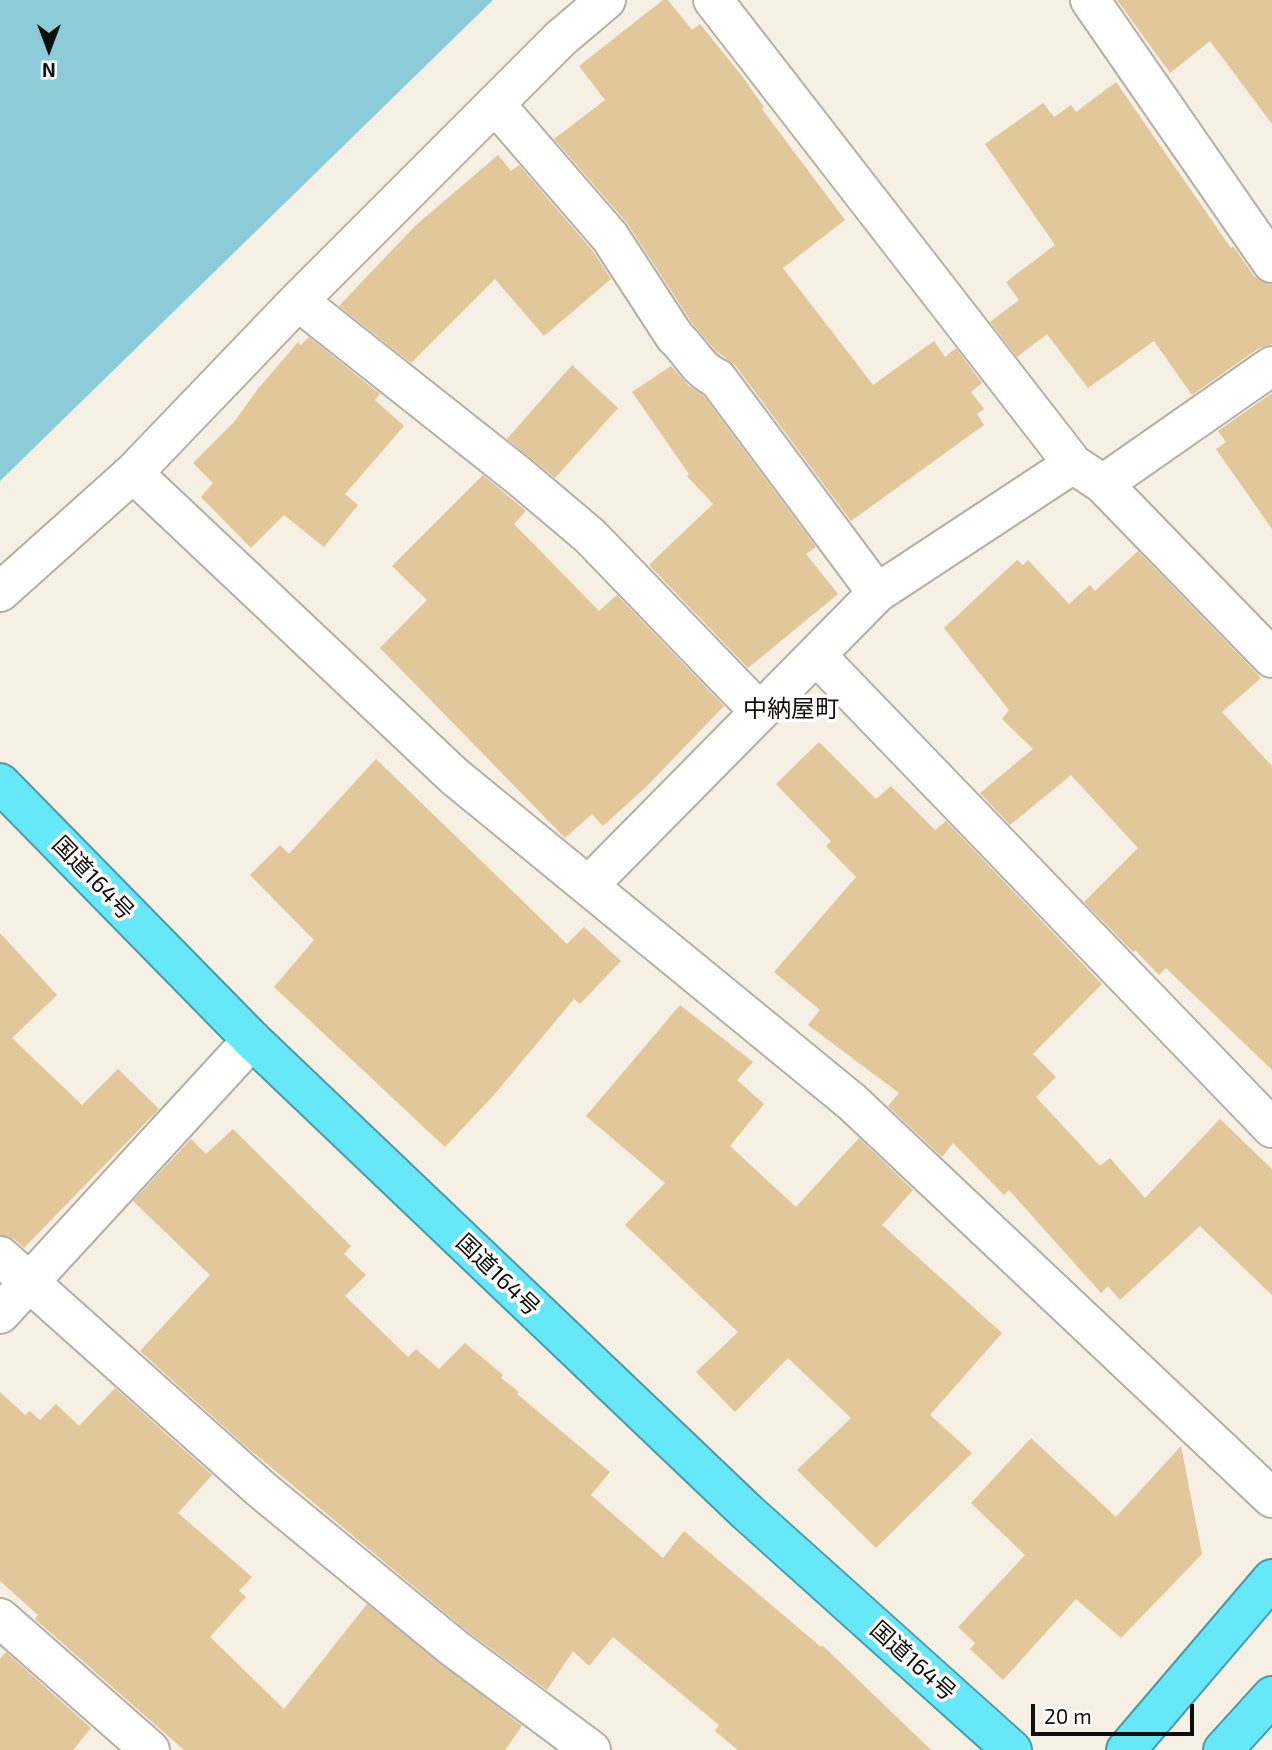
<!DOCTYPE html>
<html>
<head>
<meta charset="utf-8">
<style>
	body { margin:0 }
	#map { position:relative; width:1272px; height:1750px; overflow:hidden; background:#f5efe4; font-family:"Exo 2",sans-serif }
	canvas { display:block }
	.north { position:absolute; left:14px; top:14px; width:70px; height:70px; -webkit-text-stroke:5px #fff; paint-order:stroke; rotate:180deg; font-size:19px; font-weight:700; line-height:28px; text-align:center; color:#0f0e0a }
	.north::after { content:''; display:block; margin:auto; width:24px; height:32px; background:#0f0e0a; clip-path:polygon(50% 0,100% 100%,50% 72%,0 100%) }
	.scale { position:absolute; left:1031px; top:1704px; width:163px; height:32px; box-sizing:border-box; border:4px solid #0f0e0a; border-top:0; padding-left:9px; font-size:21px; line-height:24px; white-space:nowrap; color:#0f0e0a; -webkit-text-stroke:5px #fff; paint-order:stroke }
</style>
</head>
<body>
<div id="map">
<canvas width="1272" height="1750"></canvas>
<div class="north">N</div>
<div class="scale">20 m</div>
</div>
<script>
const c = document.querySelector('canvas').getContext('2d');
c.lineJoin = 'round';
function fill(path, color) { c.fillStyle = color; c.fill(path, 'evenodd'); }
function strokePath(path, color, width, dash) { c.strokeStyle = color; c.lineWidth = width; c.lineCap = dash ? 'butt' : 'round'; c.setLineDash(dash || []); c.stroke(path); }
function write(font, color, halo, rows, align = 'center') {
  c.font = font + ' "Exo 2","Noto Sans JP",sans-serif'; c.lineWidth = 7; c.setLineDash([]); c.textBaseline = 'middle'; c.strokeStyle = halo; c.fillStyle = color; for (const [text, x, y, turn = 0] of rows) {
    c.save(); c.translate(x, y); c.rotate((+turn || 0) * Math.PI / 180); c.textAlign = isNaN(turn) ? turn : align; if (halo) c.strokeText(text, 0, 0); c.fillText(text, 0, 0); c.restore();
  }
}
fill(new Path2D(`
	M 0,0 L 493,0 L 0,481 Z`), '#8cccd8');
fill(new Path2D(`
	M 663,0 L 668,0 L 692,30 L 700,24 L 742,76 L 764,107 L 762,109 L 845,220 L 783,268 L 873,385 L 934,341 L 945,357 L 956,348 L 982,383 L 971,392 L 984,409 L 977,414 L 984,425 L 851,521 L 735,365 L 715,350 L 692,323 L 627,223 L 554,139 L 605,100 L 579,66 Z
	M 1117,0 L 1272,0 L 1272,124 L 1210,41 L 1170,73 Z
	M 1116,82 L 1231,248 L 1233,246 L 1254,276 L 1272,285 L 1272,344 L 1259,348 L 1192,395 L 1154,341 L 1088,388 L 1047,334 L 1017,357 L 990,322 L 1019,300 L 1006,282 L 1055,245 L 985,144 L 1043,103 L 1054,117 L 1071,105 L 1076,112 Z
	M 498,155 L 511,171 L 519,165 L 592,250 L 611,279 L 544,336 L 495,279 L 411,363 L 339,306 L 415,226 Z
	M 309,337 L 380,394 L 375,400 L 404,426 L 345,494 L 358,505 L 324,547 L 284,515 L 251,548 L 201,497 L 213,483 L 193,463 L 234,422 L 258,389 L 298,342 L 301,345 Z
	M 572,365 L 618,408 L 555,478 L 507,439 Z
	M 671,366 L 689,386 L 703,395 L 816,547 L 806,554 L 838,594 L 748,668 L 649,565 L 713,504 L 687,476 L 689,474 L 632,392 Z
	M 1272,393 L 1272,529 L 1216,449 L 1226,442 L 1218,431 Z
	M 483,475 L 526,511 L 514,524 L 599,611 L 617,595 L 724,706 L 647,786 L 603,826 L 592,814 L 565,838 L 380,648 L 427,600 L 392,566 Z
	M 1138,551 L 1261,678 L 1222,712 L 1272,766 L 1272,1070 L 1166,968 L 1159,975 L 1135,950 L 1133,952 L 1084,902 L 1138,848 L 1071,775 L 1010,825 L 980,793 L 1033,749 L 1002,719 L 1009,710 L 944,628 L 1017,560 L 1023,565 L 1028,560 L 1069,604 L 1090,585 L 1095,591 Z
	M 819,742 L 876,799 L 891,786 L 935,830 L 946,821 L 1102,984 L 1033,1054 L 1056,1077 L 1036,1097 L 1100,1166 L 1110,1158 L 1145,1198 L 1220,1119 L 1272,1169 L 1272,1295 L 1200,1226 L 1120,1300 L 1108,1286 L 1101,1293 L 1009,1190 L 1004,1195 L 953,1143 L 942,1157 L 888,1106 L 899,1093 L 808,1025 L 820,1010 L 774,972 L 856,877 L 826,846 L 831,841 L 776,784 Z
	M 376,759 L 567,944 L 584,927 L 621,961 L 580,1004 L 574,999 L 493,1096 L 445,1147 L 274,987 L 314,940 L 250,875 L 280,845 L 289,854 Z
	M 0,933 L 57,995 L 12,1038 L 82,1105 L 118,1069 L 159,1109 L 24,1248 L 14,1239 L 0,1235 Z
	M 680,1005 L 753,1062 L 737,1080 L 764,1104 L 730,1146 L 796,1207 L 859,1138 L 913,1190 L 882,1225 L 1002,1333 L 930,1415 L 972,1453 L 876,1548 L 797,1470 L 851,1418 L 788,1358 L 735,1412 L 696,1372 L 738,1332 L 625,1225 L 665,1183 L 586,1116 Z
	M 233,1129 L 351,1246 L 344,1254 L 366,1275 L 345,1296 L 408,1357 L 416,1349 L 439,1369 L 465,1343 L 503,1375 L 501,1378 L 519,1392 L 517,1394 L 610,1472 L 591,1495 L 663,1558 L 684,1531 L 821,1647 L 822,1645 L 931,1750 L 738,1750 L 715,1731 L 719,1725 L 613,1637 L 589,1666 L 573,1651 L 547,1690 L 467,1631 L 242,1443 L 140,1351 L 210,1275 L 133,1201 L 191,1139 L 206,1154 Z
	M 115,1388 L 212,1475 L 178,1513 L 252,1577 L 239,1591 L 246,1597 L 210,1637 L 284,1709 L 367,1604 L 522,1726 L 505,1750 L 184,1750 L 35,1619 L 38,1615 L 0,1581 L 0,1392 L 25,1415 L 30,1411 L 40,1420 L 56,1404 L 79,1426 Z
	M 1031,1438 L 1116,1517 L 1181,1446 L 1202,1554 L 1121,1638 L 1076,1599 L 1003,1680 L 970,1649 L 975,1643 L 958,1627 L 1025,1555 L 971,1503 Z
	M 6,1652 L 91,1728 L 73,1750 L 0,1750 L 0,1659 Z`), '#e1c799');
const minor = new Path2D(`
	M 713,0 L 1073,464 L 1103,484 L 1272,658
	M 1090,0 L 1272,263
	M 495,104 L 610,237 L 675,337 C 690,350 698,371 717,378 L 877,593
	M 298,301 L 519,476 L 590,536 L 760,712
	M 133,473 L 454,776 L 852,1102 L 1272,1498
	M 1103,484 L 1272,366
	M 0,592 L 133,473 L 298,301 L 561,38 L 606,0
	M 816,655 L 1272,1128
	M 589,885 L 877,593 L 1073,464
	M 0,1256 L 262,1490 L 454,1648 L 591,1750
	M 0,1314 L 252,1040
	M 0,1618 L 150,1750`);
const highway = new Path2D(`
	M 0,783 L 252,1040 L 747,1512 L 1012,1750
	M 1126,1750 L 1272,1579
	M 1223,1750 L 1272,1696`);
strokePath(minor, '#b4aea4', 42);
strokePath(highway, '#489ca5', 42);
strokePath(minor, '#fff', 38);
strokePath(highway, '#66e8f8', 38);
write('23px', '#0f0e0a', '#fff', [
	["国道164号",93,878,46],
	["国道164号",498,1275,44],
	["国道164号",913,1661,42]
]);
write('24px', '#0f0e0a', '#fff', [
	["中納屋町",791,709]
]);
</script>
</body>
</html>
